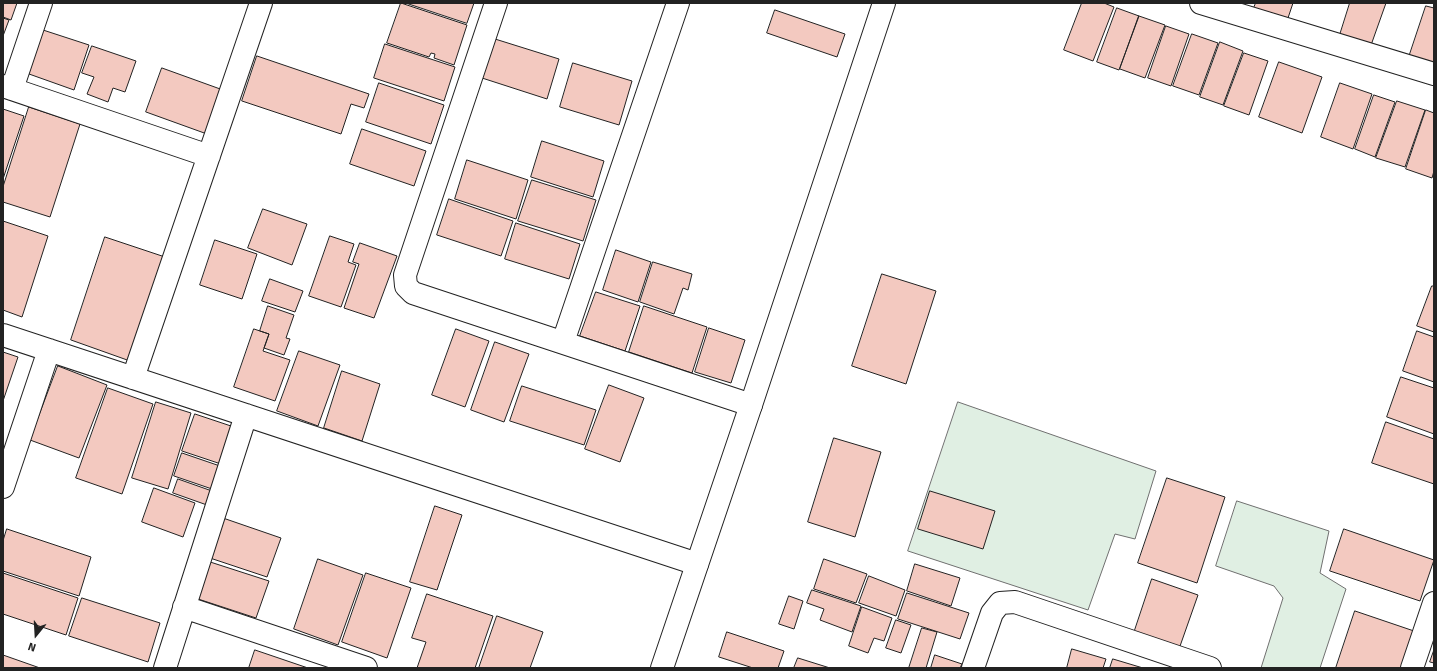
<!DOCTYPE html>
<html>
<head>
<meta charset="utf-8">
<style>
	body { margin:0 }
	#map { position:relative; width:1437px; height:671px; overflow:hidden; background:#fff; font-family:Signika,sans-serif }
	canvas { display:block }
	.frame { position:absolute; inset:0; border:4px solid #222; pointer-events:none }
	.north { position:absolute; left:16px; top:615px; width:40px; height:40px; -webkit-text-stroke:3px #fff; paint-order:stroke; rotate:198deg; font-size:11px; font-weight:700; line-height:16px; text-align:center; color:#222 }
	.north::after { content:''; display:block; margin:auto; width:14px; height:18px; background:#222; clip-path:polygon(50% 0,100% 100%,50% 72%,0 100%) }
</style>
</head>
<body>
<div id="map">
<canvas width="1437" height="671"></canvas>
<div class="frame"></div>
<div class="north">N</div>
</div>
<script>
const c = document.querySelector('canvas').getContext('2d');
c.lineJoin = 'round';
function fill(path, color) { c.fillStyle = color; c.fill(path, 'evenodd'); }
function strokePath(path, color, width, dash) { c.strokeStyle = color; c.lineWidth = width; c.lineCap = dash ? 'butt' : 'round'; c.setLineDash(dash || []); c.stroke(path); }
const green = new Path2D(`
	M 958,402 L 1156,471 L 1135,539 L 1115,534 L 1088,610 L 908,551 Z
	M 1237,501 L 1329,531 L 1320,573 L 1346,589 L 1320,668 L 1261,668 L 1283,598 L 1274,586 L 1216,566 Z`);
fill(green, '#e0efe3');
strokePath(green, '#6f6f6f', 1);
const building = new Path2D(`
	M 3,3 L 17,3 L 11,20 L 3,17 Z
	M 401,3 L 467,25 L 454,65 L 434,58 L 435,54 L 431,53 L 429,57 L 387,43 Z
	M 406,3 L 474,3 L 467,23 Z
	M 1082,3 L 1104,3 L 1114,7 L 1093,61 L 1064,50 Z
	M 1256,3 L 1293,3 L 1287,21 L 1253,10 Z
	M 1350,3 L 1386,3 L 1370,48 L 1339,38 Z
	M 1426,6 L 1434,8 L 1434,65 L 1409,57 Z
	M 1117,8 L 1139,16 L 1119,70 L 1097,62 Z
	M 775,10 L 845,34 L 837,57 L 767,33 Z
	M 1139,16 L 1165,25 L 1145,78 L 1120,69 Z
	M 3,18 L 9,20 L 3,36 Z
	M 1166,26 L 1189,34 L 1171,86 L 1148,78 Z
	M 43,30 L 89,45 L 74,90 L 29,74 Z
	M 1192,34 L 1218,43 L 1199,95 L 1173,86 Z
	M 495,39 L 559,59 L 547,99 L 482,78 Z
	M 1220,42 L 1243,51 L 1223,105 L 1200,97 Z
	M 385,44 L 455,67 L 444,101 L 374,78 Z
	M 92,46 L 136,61 L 125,92 L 113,88 L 108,102 L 87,94 L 94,77 L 82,73 Z
	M 1244,53 L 1268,61 L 1249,115 L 1224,106 Z
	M 257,56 L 369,94 L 364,108 L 351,104 L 341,134 L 242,101 Z
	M 1279,62 L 1322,77 L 1302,133 L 1259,117 Z
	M 573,63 L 632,81 L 619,125 L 560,107 Z
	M 162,68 L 223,90 L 207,134 L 146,112 Z
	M 379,83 L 444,105 L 431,144 L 366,122 Z
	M 1340,83 L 1372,94 L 1353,149 L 1321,137 Z
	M 1374,95 L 1395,102 L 1375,157 L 1355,149 Z
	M 1397,101 L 1425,110 L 1405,167 L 1376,158 Z
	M 29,107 L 80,124 L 50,217 L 3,202 L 3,187 Z
	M 3,109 L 24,116 L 3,179 Z
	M 1426,110 L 1434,113 L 1434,171 L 1432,178 L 1406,169 Z
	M 362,129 L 426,151 L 414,186 L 350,164 Z
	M 542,141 L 604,161 L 593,197 L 531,177 Z
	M 467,160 L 528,180 L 516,219 L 455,199 Z
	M 532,180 L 596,200 L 583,241 L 518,221 Z
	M 449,199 L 513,221 L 501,256 L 437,235 Z
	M 263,209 L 307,224 L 292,265 L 248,248 Z
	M 3,221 L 48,236 L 22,317 L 3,310 Z
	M 516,223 L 580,244 L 569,279 L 505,259 Z
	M 330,236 L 354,244 L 348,262 L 356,265 L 341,307 L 309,296 Z
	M 105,237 L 165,257 L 130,361 L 71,340 Z
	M 215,240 L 257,254 L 242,299 L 200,285 Z
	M 360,243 L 397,256 L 374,318 L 344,308 L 359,264 L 353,262 Z
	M 616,250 L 651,262 L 638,302 L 603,290 Z
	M 653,262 L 692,274 L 688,290 L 683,288 L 674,314 L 640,302 Z
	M 882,274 L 936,291 L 906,384 L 852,366 Z
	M 270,279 L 303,291 L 295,312 L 262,301 Z
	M 1432,286 L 1434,286 L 1434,332 L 1417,326 Z
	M 596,292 L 640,306 L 625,351 L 580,336 Z
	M 268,306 L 294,315 L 286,338 L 290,339 L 284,355 L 264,348 L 269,334 L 260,331 Z
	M 644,306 L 707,327 L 692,373 L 629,352 Z
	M 709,328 L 745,340 L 731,383 L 695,372 Z
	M 254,329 L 269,334 L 263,351 L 290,360 L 275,401 L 234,387 Z
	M 456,329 L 489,341 L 465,407 L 432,395 Z
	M 1417,331 L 1434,337 L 1434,382 L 1403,371 Z
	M 495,342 L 529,354 L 504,422 L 471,410 Z
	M 299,351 L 340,365 L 318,426 L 277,411 Z
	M 3,352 L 18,357 L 3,401 Z
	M 58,366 L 107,385 L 79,458 L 30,440 Z
	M 342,371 L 380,384 L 362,441 L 324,428 Z
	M 1401,377 L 1434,388 L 1434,434 L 1387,417 Z
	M 609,385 L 644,398 L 620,462 L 585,449 Z
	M 522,386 L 596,410 L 584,445 L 510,421 Z
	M 108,388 L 153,404 L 122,494 L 76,478 Z
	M 156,402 L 191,413 L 168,489 L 132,478 Z
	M 195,414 L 234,427 L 221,464 L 182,451 Z
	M 1386,422 L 1434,439 L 1434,484 L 1372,463 Z
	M 834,438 L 881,452 L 855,537 L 808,522 Z
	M 182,453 L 220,466 L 212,489 L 174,476 Z
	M 1167,478 L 1225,497 L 1197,583 L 1138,563 Z
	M 178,479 L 212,491 L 207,505 L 173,493 Z
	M 154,488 L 195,503 L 183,537 L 142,522 Z
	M 930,491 L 995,511 L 983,549 L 918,529 Z
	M 435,506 L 462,515 L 437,590 L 410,582 Z
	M 220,517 L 281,538 L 267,577 L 207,557 Z
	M 7,529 L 91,557 L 79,596 L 3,571 L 3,541 Z
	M 1344,529 L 1434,560 L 1420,601 L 1330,571 Z
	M 318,559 L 363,575 L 338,645 L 294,629 Z
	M 824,559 L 867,574 L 856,603 L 814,589 Z
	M 204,560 L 269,581 L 256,618 L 192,597 Z
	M 915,564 L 960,578 L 951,606 L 907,591 Z
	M 3,573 L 78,598 L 66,635 L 3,614 Z
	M 366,573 L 411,588 L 387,658 L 342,642 Z
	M 869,576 L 905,590 L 896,616 L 859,603 Z
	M 1152,579 L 1198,595 L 1179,649 L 1134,633 Z
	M 812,590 L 861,606 L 852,632 L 820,620 L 824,609 L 807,603 Z
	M 907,593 L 969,613 L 960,639 L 898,619 Z
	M 427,594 L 493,616 L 475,668 L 417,668 L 426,642 L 412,638 Z
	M 789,596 L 803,601 L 794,629 L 779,624 Z
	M 82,598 L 160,623 L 148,662 L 69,636 Z
	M 862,607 L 892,618 L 884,641 L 874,638 L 868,653 L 849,646 Z
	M 1355,611 L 1414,631 L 1401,668 L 1336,668 Z
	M 497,616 L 543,632 L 530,668 L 479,668 Z
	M 896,620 L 911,625 L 901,653 L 886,648 Z
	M 922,628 L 937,632 L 926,668 L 909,668 Z
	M 727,632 L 784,651 L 778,668 L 753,668 L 719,657 Z
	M 1072,649 L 1106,659 L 1103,668 L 1067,668 Z
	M 255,650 L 308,668 L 249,668 Z
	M 1434,650 L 1434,663 L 1430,662 Z
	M 3,655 L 40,668 L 3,668 Z
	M 935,655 L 962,664 L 960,668 L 931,668 Z
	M 798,658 L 830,668 L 794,668 Z
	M 1113,659 L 1143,668 L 1110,668 Z`);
fill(building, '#f3c9c0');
strokePath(building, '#222', 1);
const street = new Path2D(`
	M 496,3 L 405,275 L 406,286 L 413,293 L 751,405
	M 1201,3 L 1434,74
	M 3,86 L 209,156
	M 12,89 L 41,3
	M 3,335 L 697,564
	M 563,342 L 678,3
	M 133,378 L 261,3
	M 3,487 L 49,350
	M 184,607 L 366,668
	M 165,668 L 246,415
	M 973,668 L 992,613 L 1000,603 L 1015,602 L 1210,668
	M 1412,668 L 1434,603`);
const secondary = new Path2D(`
	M 662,668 L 751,405 L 884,3`);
strokePath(street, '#222', 24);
strokePath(secondary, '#222', 24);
strokePath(street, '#fff', 22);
strokePath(secondary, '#fff', 22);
</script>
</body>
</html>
